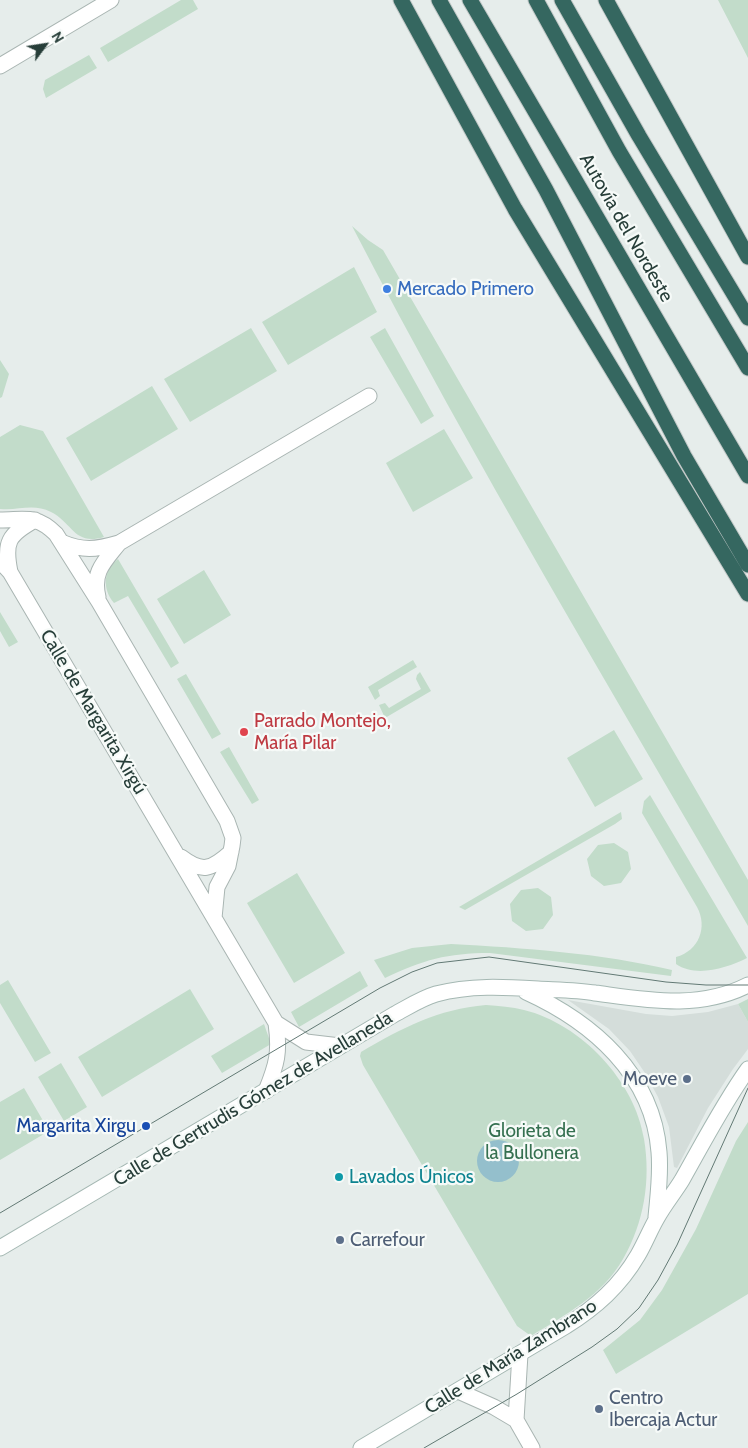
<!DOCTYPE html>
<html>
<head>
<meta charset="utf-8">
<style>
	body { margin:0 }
	#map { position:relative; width:748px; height:1448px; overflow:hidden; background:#e6edeb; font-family:Cabin,sans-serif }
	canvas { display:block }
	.north { position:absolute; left:20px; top:20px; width:50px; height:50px; -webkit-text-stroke:4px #f6faf8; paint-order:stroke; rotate:59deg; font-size:14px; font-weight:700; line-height:20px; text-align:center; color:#273e39 }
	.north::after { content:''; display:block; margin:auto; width:18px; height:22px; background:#273e39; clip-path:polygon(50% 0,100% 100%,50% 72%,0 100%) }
</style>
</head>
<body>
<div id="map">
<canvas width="748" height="1448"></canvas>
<div class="north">N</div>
</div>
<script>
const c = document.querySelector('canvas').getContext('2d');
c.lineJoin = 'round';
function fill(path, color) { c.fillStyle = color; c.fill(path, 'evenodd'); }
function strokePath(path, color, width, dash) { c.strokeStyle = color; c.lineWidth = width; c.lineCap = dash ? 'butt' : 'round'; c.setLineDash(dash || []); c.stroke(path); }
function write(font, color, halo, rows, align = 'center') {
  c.font = font + ' Cabin,sans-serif'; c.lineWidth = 4.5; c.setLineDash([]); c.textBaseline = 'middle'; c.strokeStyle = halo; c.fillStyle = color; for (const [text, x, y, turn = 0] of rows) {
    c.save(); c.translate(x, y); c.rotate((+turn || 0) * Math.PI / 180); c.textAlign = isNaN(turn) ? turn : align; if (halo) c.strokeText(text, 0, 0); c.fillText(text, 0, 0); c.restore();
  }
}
fill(new Path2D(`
	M 568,1000 L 646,1014 L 672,1016 L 708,1012 L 738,1004 L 748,1022 L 748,1049 L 733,1069 L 708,1108 L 677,1168 L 674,1167 L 669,1127 L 658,1097 L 645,1073 L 630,1051 L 609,1029 Z`), '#d4ddda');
fill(new Path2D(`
	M 181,0 L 193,0 L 198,9 L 108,62 L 100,48 Z
	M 718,0 L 748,0 L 748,58 Z
	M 89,55 L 97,68 L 46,98 L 43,89 L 45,80 Z
	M 352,226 L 368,240 L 383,250 L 748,880 L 748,926 C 614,694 475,464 352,226 Z
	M 354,267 L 377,312 L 288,365 L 262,322 Z
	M 251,328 L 277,371 L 190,422 L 164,379 Z
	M 385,328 L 434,416 L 421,424 L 370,337 Z
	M 0,360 L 9,374 L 2,397 L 0,398 Z
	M 152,386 L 178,429 L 91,481 L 66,438 Z
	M 20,425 L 43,431 L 104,537 C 74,546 73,523 51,512 C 33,503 18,511 0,509 L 0,437 Z
	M 444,429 L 473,478 L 413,512 L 386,463 Z
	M 118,559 L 179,663 L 171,668 L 128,596 L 114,603 C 102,589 103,570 118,559 Z
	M 204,570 L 231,615 L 184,644 L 157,599 Z
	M 0,612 L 18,642 L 9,647 L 0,631 Z
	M 413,660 L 417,667 L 378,690 L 380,696 L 375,700 L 368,687 Z
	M 420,672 L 431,691 L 385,718 L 379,705 L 385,703 L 389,708 L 421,689 L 416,679 L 417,675 Z
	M 186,674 L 221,734 L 212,739 L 177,679 Z
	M 614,730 L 643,779 L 595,807 L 567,758 Z
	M 229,747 L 259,800 L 252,804 L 220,752 Z
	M 650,795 L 747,958 C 727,968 696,978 676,964 L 676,957 C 699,951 708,927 697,907 L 642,813 L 644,801 Z
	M 621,812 L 622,819 L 615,824 L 465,910 L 459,907 Z
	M 614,843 L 628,852 L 631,869 L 621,883 L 604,886 L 591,876 L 587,859 L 598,845 Z
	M 297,873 L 345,953 L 294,983 L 247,903 Z
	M 538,888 L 551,897 L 553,915 L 543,929 L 526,931 L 512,921 L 510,904 L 521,890 Z
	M 451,944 C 524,948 600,953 672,970 L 671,976 L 490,953 C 447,953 423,960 385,978 L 374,960 L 412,948 Z
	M 360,971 L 368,986 L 299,1027 L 291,1012 Z
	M 8,980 L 51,1053 L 35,1062 L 0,1003 L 0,985 Z
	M 190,989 L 214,1029 L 102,1097 L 78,1057 Z
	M 748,999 L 748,1022 L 738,1004 Z
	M 486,1005 C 499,1006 512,1007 524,1010 C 581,1024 635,1081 644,1139 C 651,1180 644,1223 623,1259 C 603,1295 565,1315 531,1336 L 517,1326 L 363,1065 L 360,1056 L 361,1052 C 402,1028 438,1009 486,1005 Z
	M 264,1024 L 271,1044 L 222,1073 L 211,1056 Z
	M 61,1063 L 87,1107 L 64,1121 L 38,1077 Z
	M 24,1088 L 49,1131 L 0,1160 L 0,1102 Z
	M 748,1122 L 748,1294 L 616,1374 L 603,1350 L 640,1320 L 662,1290 L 696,1229 L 736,1141 Z`), '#c2dcca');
fill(new Path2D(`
	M477 1161a21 21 0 1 1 42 0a21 21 0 1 1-42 0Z`), '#94bfcc');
const street = new Path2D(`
	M 0,66 L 111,0
	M 0,520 C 25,520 36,514 56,534 L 99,602 L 227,821 L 233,838 L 232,846 L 228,866 L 217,887 L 214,918
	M 61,542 C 83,551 95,550 119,543 L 369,396
	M 0,561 L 10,572 L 276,1023 L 306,1042 L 340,1046
	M 10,572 C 4,542 8,535 35,520
	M 98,597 C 92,572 104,562 119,543
	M 181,857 C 202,873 211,870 231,852
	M 266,1091 C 277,1064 280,1052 276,1023
	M 458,1391 L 494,1407 L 516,1420 L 532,1448
	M 516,1420 L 520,1354`);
const secondary = new Path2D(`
	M 526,992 C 592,1022 653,1074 659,1152 C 661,1174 658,1195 656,1217
	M 0,1248 L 395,1014 C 408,1007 422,998 436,994 C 470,985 504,987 538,989 C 557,990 577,990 595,993 C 648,1000 699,1010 748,985
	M 361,1448 L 566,1326 C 596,1307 620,1286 638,1255 C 645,1243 650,1230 657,1218 C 664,1205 674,1193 682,1180 C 703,1143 723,1104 748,1069`);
const highway = new Path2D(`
	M 401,0 L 515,209 L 748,594
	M 439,0 L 546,190 L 684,456 L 748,565
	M 470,0 L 748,476
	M 536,0 L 619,151 L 748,368
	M 562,0 L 639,136 L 748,318
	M 606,0 L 748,257`);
strokePath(street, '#a9b5b2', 17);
strokePath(secondary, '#a5b8b3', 17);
strokePath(highway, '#c3c9c8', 17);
strokePath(street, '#fff', 15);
strokePath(secondary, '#fff', 15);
strokePath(highway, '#356760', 15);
strokePath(new Path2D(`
	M 0,1213 L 380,988 L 412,972 L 437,963 L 489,957 L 666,982 L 706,985 L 748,985
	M 424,1448 L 517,1394 L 592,1347 L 617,1329 L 639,1308 L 658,1280 L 677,1245 L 748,1088`), '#627974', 1);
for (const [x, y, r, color] of [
	[387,289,5,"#3f7fe0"],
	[244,732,5,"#e0444e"],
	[687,1079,5,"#5c6f8a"],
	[146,1126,5,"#1a4fb4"],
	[339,1177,5,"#0f9aa8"],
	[340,1240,5,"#5c6f8a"],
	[599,1409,5,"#5c6f8a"]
]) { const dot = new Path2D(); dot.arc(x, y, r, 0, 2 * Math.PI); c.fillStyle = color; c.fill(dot); strokePath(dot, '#f6faf8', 2); }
write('19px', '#273e39', '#f6faf8', [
	["Autovía del Nordeste",626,228,60],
	["Calle de Margarita Xirgú",93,712,59],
	["Calle de Gertrudis Gómez de Avellaneda",253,1099,-31],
	["Calle de María Zambrano",511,1357,-32]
]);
write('19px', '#366cbe', '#f6faf8', [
	["Mercado Primero",397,289]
], 'left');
write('19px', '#be3a42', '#f6faf8', [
	["Parrado Montejo,",254,721],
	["María Pilar",254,743]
], 'left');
write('19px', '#4e5e75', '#f6faf8', [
	["Moeve",677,1079,"right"],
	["Carrefour",350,1240],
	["Centro",609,1398],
	["Ibercaja Actur",609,1420]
], 'left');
write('19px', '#164399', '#f6faf8', [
	["Margarita Xirgu",136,1126]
], 'right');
write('19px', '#357050', '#f6faf8', [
	["Glorieta de",532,1131],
	["la Bullonera",532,1153]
]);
write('19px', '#0d838f', '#f6faf8', [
	["Lavados Únicos",349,1177]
], 'left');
</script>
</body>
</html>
